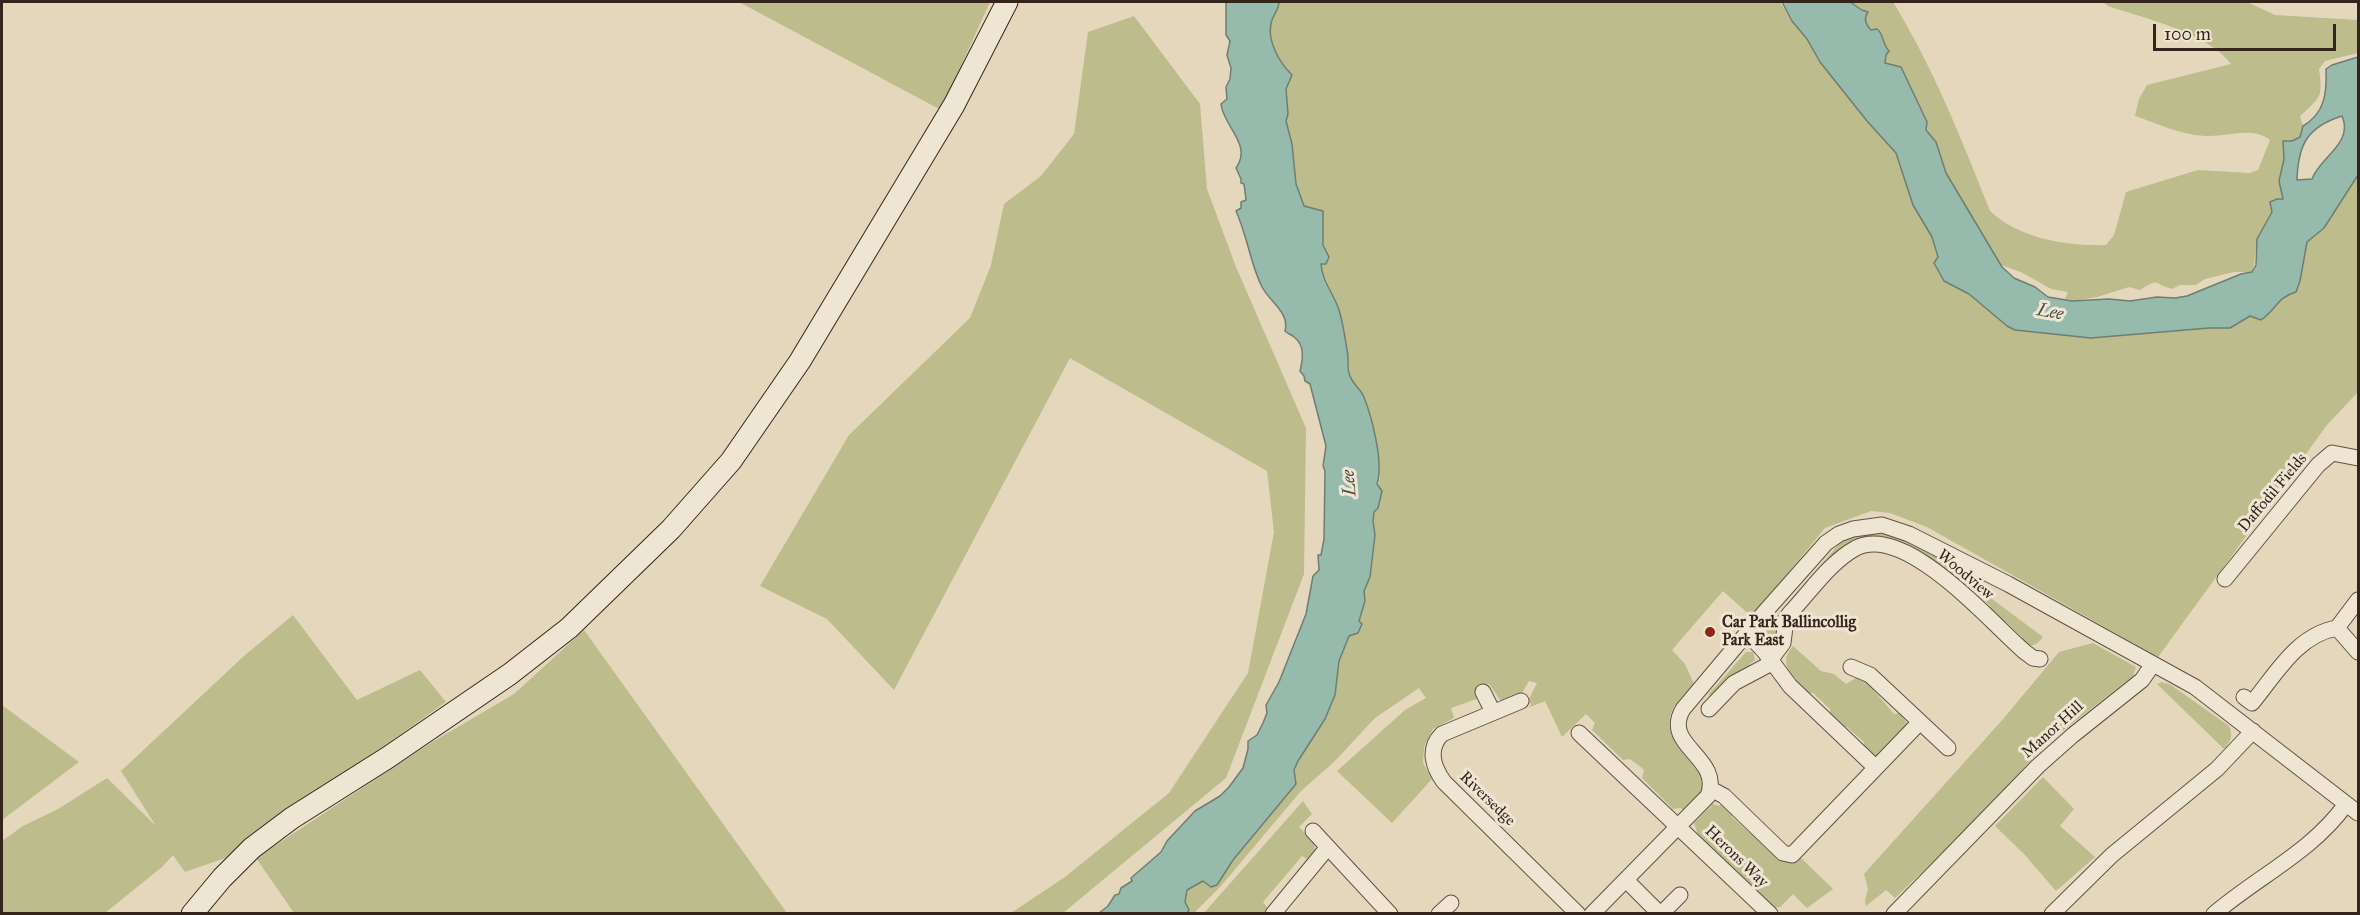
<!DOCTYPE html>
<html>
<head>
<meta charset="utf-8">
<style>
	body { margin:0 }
	#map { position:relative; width:2360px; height:915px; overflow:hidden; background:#e5d7bc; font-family:"IM FELL Great Primer",serif }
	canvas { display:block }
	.frame { position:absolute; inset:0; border:3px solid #35241c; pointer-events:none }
	.scale { position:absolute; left:2153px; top:24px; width:183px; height:27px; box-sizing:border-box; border:3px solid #35241c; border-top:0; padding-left:8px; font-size:18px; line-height:21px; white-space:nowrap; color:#35241c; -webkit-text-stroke:4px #eee5d3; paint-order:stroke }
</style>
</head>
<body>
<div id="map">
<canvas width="2360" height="915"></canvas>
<div class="frame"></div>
<div class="scale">100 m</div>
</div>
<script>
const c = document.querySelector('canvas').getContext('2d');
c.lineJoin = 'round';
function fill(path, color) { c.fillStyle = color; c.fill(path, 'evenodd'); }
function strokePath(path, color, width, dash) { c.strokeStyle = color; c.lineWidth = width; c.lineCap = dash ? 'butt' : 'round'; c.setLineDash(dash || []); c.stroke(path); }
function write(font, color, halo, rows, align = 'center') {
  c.font = font + ' "IM FELL Great Primer",serif'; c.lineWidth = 6; c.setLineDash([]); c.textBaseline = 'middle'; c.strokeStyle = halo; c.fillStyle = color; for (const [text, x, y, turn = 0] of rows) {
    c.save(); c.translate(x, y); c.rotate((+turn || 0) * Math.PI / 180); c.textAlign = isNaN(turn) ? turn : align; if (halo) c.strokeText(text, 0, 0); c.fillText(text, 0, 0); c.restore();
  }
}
fill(new Path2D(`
	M 739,2 L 990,2 L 941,110 Z
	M 1279,2 L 1780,2 L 1792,21 L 1807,39 L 1820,62 L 1867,121 L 1896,153 L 1913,205 L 1932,237 L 1944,281 L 1969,294 L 2007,326 L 2015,330 L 2091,338 L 2209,328 L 2229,328 L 2250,316 L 2270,314 L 2275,304 L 2300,281 L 2307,242 L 2324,228 L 2358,175 L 2358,392 L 2327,425 L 2158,657 L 1927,527 L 1890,513 L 1871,511 L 1825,528 L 1752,617 L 1723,591 L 1672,650 L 1685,664 L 1694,684 C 1687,692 1674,703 1671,713 C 1660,749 1714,765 1702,791 C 1699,798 1689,805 1683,811 L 1681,808 L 1673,809 L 1642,778 L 1644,770 L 1642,768 L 1630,759 L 1623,760 L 1592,730 L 1595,723 L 1586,714 L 1562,737 L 1545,701 L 1528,708 L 1531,705 L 1531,703 L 1526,705 L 1537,683 L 1529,681 L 1522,693 L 1501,701 L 1489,684 L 1476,688 L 1479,698 L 1451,708 L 1454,718 L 1433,729 L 1424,747 L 1423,763 L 1432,779 L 1392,823 L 1337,771 L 1405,710 L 1426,698 L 1419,688 L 1375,718 L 1334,762 L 1301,791 L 1221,886 L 1194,913 L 1187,913 L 1189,910 L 1185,902 L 1187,890 L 1203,881 L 1211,887 L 1217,885 L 1233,860 L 1269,814 L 1289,793 L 1298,760 L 1325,719 L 1335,695 L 1339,661 L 1345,643 L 1359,621 L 1365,601 L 1364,591 L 1370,577 L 1374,547 L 1375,535 L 1373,521 L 1380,476 L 1379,459 L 1373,424 L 1368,407 L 1351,380 L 1344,332 L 1334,297 L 1322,271 L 1321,263 L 1325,250 L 1321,229 L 1304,206 L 1296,184 L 1292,144 L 1286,120 L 1288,114 L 1286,89 L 1292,75 C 1279,63 1267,42 1271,24 C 1272,16 1279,10 1279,2 Z
	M 1850,2 L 1893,2 C 1934,69 1961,138 1990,211 C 2020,239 2066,246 2106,245 L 2114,235 L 2126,192 L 2198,170 L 2250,173 L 2258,170 L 2270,140 C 2253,126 2227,137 2206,136 C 2181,135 2158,124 2135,116 L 2139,99 L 2147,85 L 2231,64 C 2207,32 2146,19 2108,6 L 2103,2 L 2247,2 L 2275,15 L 2358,20 L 2358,53 L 2325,61 L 2319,69 C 2323,97 2321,97 2300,116 L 2303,126 L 2300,137 L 2292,141 L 2279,181 L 2283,200 C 2270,215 2258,233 2255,253 C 2254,260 2255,265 2252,272 L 2234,272 L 2205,279 L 2196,285 L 2180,285 L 2172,289 C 2153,284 2160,277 2140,290 L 2129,287 L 2097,297 L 2072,301 L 2065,299 L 2068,292 L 2051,289 L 2021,272 L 2001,265 L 1946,173 L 1936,142 L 1926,130 L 1927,122 L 1901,67 L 1885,63 L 1883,41 L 1866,23 L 1865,15 L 1868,12 Z
	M 1134,16 L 1200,104 L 1207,189 L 1236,267 L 1306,428 L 1304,574 L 1226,778 L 1063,913 L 1011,913 L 1065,877 L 1169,793 L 1248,673 L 1274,532 L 1267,471 L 1070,358 L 894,690 L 827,619 L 760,586 L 849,435 L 970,318 L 991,265 L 1004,204 L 1041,176 L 1074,134 L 1088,32 Z
	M 1878,531 L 1896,535 L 1965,570 L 1968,581 L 2043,637 C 2037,645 2032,647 2023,644 L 2023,638 L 2006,622 L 2000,622 L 1990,612 L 1990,606 L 1972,588 L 1967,588 L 1883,538 L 1865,538 L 1852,543 L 1840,552 L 1836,552 L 1813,577 L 1777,637 L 1769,641 L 1764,633 L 1767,627 L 1840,543 L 1851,536 Z
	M 293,615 L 357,700 L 420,670 L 446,702 L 228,857 L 185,872 L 173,855 L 162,867 L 105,913 L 2,914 L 2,841 L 23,826 L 58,809 L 107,778 L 156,826 L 121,771 L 244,656 Z
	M 584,630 L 787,913 L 294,913 L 256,858 L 429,744 L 514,694 Z
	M 2093,643 L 2136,667 L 2133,676 L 2043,746 L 1988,809 L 1895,898 L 1886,890 L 1866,906 L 1865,900 L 1868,889 L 1864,874 L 2004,718 L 2059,652 Z
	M 1793,646 L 1821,671 L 1834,674 L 1846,684 L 1856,678 L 1864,679 L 1894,714 L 1899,713 L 1907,723 L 1906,729 L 1878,756 L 1872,754 L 1864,748 L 1864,742 L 1847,727 L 1842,727 L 1830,716 L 1830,709 L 1813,693 L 1806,693 L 1795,684 L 1796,679 C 1785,667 1782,659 1793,646 Z
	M 1746,652 L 1753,652 L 1755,660 L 1749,665 L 1749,670 L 1712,696 L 1708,695 Z
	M 2162,682 L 2171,685 L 2229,726 C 2234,736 2230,742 2224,749 L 2157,684 Z
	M 2,705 L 79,762 L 2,820 Z
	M 2043,777 L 2074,809 L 2060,826 L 2095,857 L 2056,891 L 2024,854 L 1995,826 Z
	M 1303,801 L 1312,814 L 1299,827 L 1314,842 L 1315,850 L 1307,859 L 1302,856 L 1263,902 L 1268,909 L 1264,913 L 1203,914 Z
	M 1722,802 L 1732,812 L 1732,817 L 1751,834 L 1756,834 L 1792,860 L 1800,857 L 1833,889 L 1807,908 L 1793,894 L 1780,907 L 1773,908 L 1694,835 L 1697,832 L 1694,823 L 1713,804 L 1719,806 Z`), '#bcbc8c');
const water = new Path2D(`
	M 1226,2 L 1279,2 C 1279,10 1272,16 1271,24 C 1267,42 1280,63 1292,75 L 1286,89 L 1288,114 L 1286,121 L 1292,144 L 1296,184 L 1304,206 L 1323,211 L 1323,245 L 1329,257 L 1326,264 L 1321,264 C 1322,281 1334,294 1339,310 C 1343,323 1345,337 1347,350 C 1349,358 1347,366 1349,373 C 1351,383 1359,387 1363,395 C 1372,416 1384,464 1377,484 L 1382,491 L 1378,508 L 1374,512 L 1373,521 L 1375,535 L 1370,577 L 1364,591 L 1365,601 L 1359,621 L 1362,624 L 1358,633 L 1349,636 L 1339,661 L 1335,695 L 1325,719 L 1298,761 L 1294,770 L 1296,784 L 1233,860 L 1217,885 L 1211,887 L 1203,881 L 1187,890 L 1185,902 L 1189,910 L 1187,913 L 1099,913 L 1108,906 L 1115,895 L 1119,894 L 1121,888 L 1132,881 L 1131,878 L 1161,852 L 1167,841 L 1195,811 L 1220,796 L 1229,787 L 1243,768 L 1248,749 L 1248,741 L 1257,735 L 1263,723 L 1267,713 L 1266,705 L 1279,682 L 1306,614 L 1313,576 L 1319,570 L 1318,555 L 1321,555 L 1324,539 L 1325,471 L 1323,466 L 1326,446 L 1310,384 L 1305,381 L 1304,376 L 1300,371 C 1303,359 1305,345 1294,337 C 1291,334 1288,334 1285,331 C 1290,313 1270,302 1262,287 C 1251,266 1247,235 1236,211 L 1241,208 L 1241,202 L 1246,200 L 1244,184 L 1241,183 L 1241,179 L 1236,168 C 1253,145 1223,126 1221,104 L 1227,99 L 1226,87 L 1230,79 L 1231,68 L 1227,55 L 1230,41 L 1226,35 Z
	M 1782,2 L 1850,2 L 1862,10 L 1868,12 C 1863,19 1866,25 1871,30 L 1877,29 C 1884,34 1882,44 1889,51 L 1886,55 L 1885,63 L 1901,67 L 1927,122 L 1926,130 L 1936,142 L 1946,173 L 2002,267 L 2014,278 L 2035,287 L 2048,297 L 2072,301 L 2109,299 L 2130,301 L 2157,297 L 2175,298 L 2187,296 L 2241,274 L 2252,272 L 2256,265 L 2257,239 L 2272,212 L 2270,202 L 2277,199 L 2283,199 L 2279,181 L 2284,159 L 2283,141 L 2292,141 L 2300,137 L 2303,126 C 2325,113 2327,93 2326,69 L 2332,65 L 2358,57 L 2358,175 L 2324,228 L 2307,242 L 2300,281 L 2296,292 C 2277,297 2276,310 2261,320 L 2250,316 L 2230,328 L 2209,328 L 2091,338 L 2015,330 L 2007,326 L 1969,294 L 1944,281 L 1934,263 L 1938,257 L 1932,237 L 1913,205 L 1896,153 L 1867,121 L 1820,62 L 1807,39 L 1792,21 ZM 2342,116 C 2354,143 2320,157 2312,179 L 2297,180 C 2298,145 2307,127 2342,116 Z`);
fill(water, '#96baac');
strokePath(water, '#6f7e72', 1.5);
const minor = new Path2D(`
	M 2225,579 L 2318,465 L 2332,453 L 2358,458
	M 2337,628 L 2358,600
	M 1747,633 L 1764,651 L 1790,686 L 1875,767
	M 1851,667 L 1870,675 L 1948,748
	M 1483,692 L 1493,712
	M 2244,697 L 2252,703 C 2276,674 2297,635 2337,628 L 2358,652
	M 1521,701 L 1442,734 C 1427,749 1433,767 1444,782 L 1578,914
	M 1709,709 L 1734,683 L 1766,666 L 1783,643 L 1786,619 L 1790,613 C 1810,592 1830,562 1856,548 C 1906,523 1991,623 2025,652 L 2033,658 L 2040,659
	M 1579,733 L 1770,914
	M 1711,789 L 1724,796 L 1783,853 L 1792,855 L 1920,722
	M 1313,831 L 1390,914
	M 1626,880 L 1660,914
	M 1273,914 L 1328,847
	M 1439,914 L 1451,903
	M 1592,914 L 1708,796 C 1723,757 1661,746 1683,709 L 1763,614 L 1826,543 L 1839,534 L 1853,529 L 1882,525 L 1909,534 L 2008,584 L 2195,687 L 2358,813
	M 1661,914 L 1680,895
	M 1894,914 L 2038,766 L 2073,735 L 2142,680 L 2153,664
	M 2052,914 L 2112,855 L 2217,769 L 2253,731
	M 2214,914 C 2257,877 2313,851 2346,804`);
const secondary = new Path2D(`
	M 192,914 L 222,878 L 252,848 L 292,818 L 387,758 L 510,674 L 569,628 L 671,529 L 731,461 L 800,361 L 954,105 L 1007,2`);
strokePath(minor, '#615144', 17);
strokePath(secondary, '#35241c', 23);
strokePath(minor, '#eee5d3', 15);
strokePath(secondary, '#eee5d3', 21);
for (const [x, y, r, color] of [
	[1710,632,6,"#8f2418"]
]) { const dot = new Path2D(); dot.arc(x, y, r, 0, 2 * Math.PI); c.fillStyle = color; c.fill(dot); strokePath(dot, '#eee5d3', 2); }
write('16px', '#35241c', '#eee5d3', [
	["Daffodil Fields",2273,493,-50],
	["Woodview",1965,575,40],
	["Manor Hill",2053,730,-42],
	["Riversedge",1487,799,44],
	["Herons Way",1736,857,44]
]);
write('bold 16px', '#35241c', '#eee5d3', [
	["Car Park Ballincollig",1722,623],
	["Park East",1722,641]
], 'left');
write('italic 18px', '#4d4a40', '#eee5d3', [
	["Lee",2050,313,10],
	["Lee",1350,483,-94]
]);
</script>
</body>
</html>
